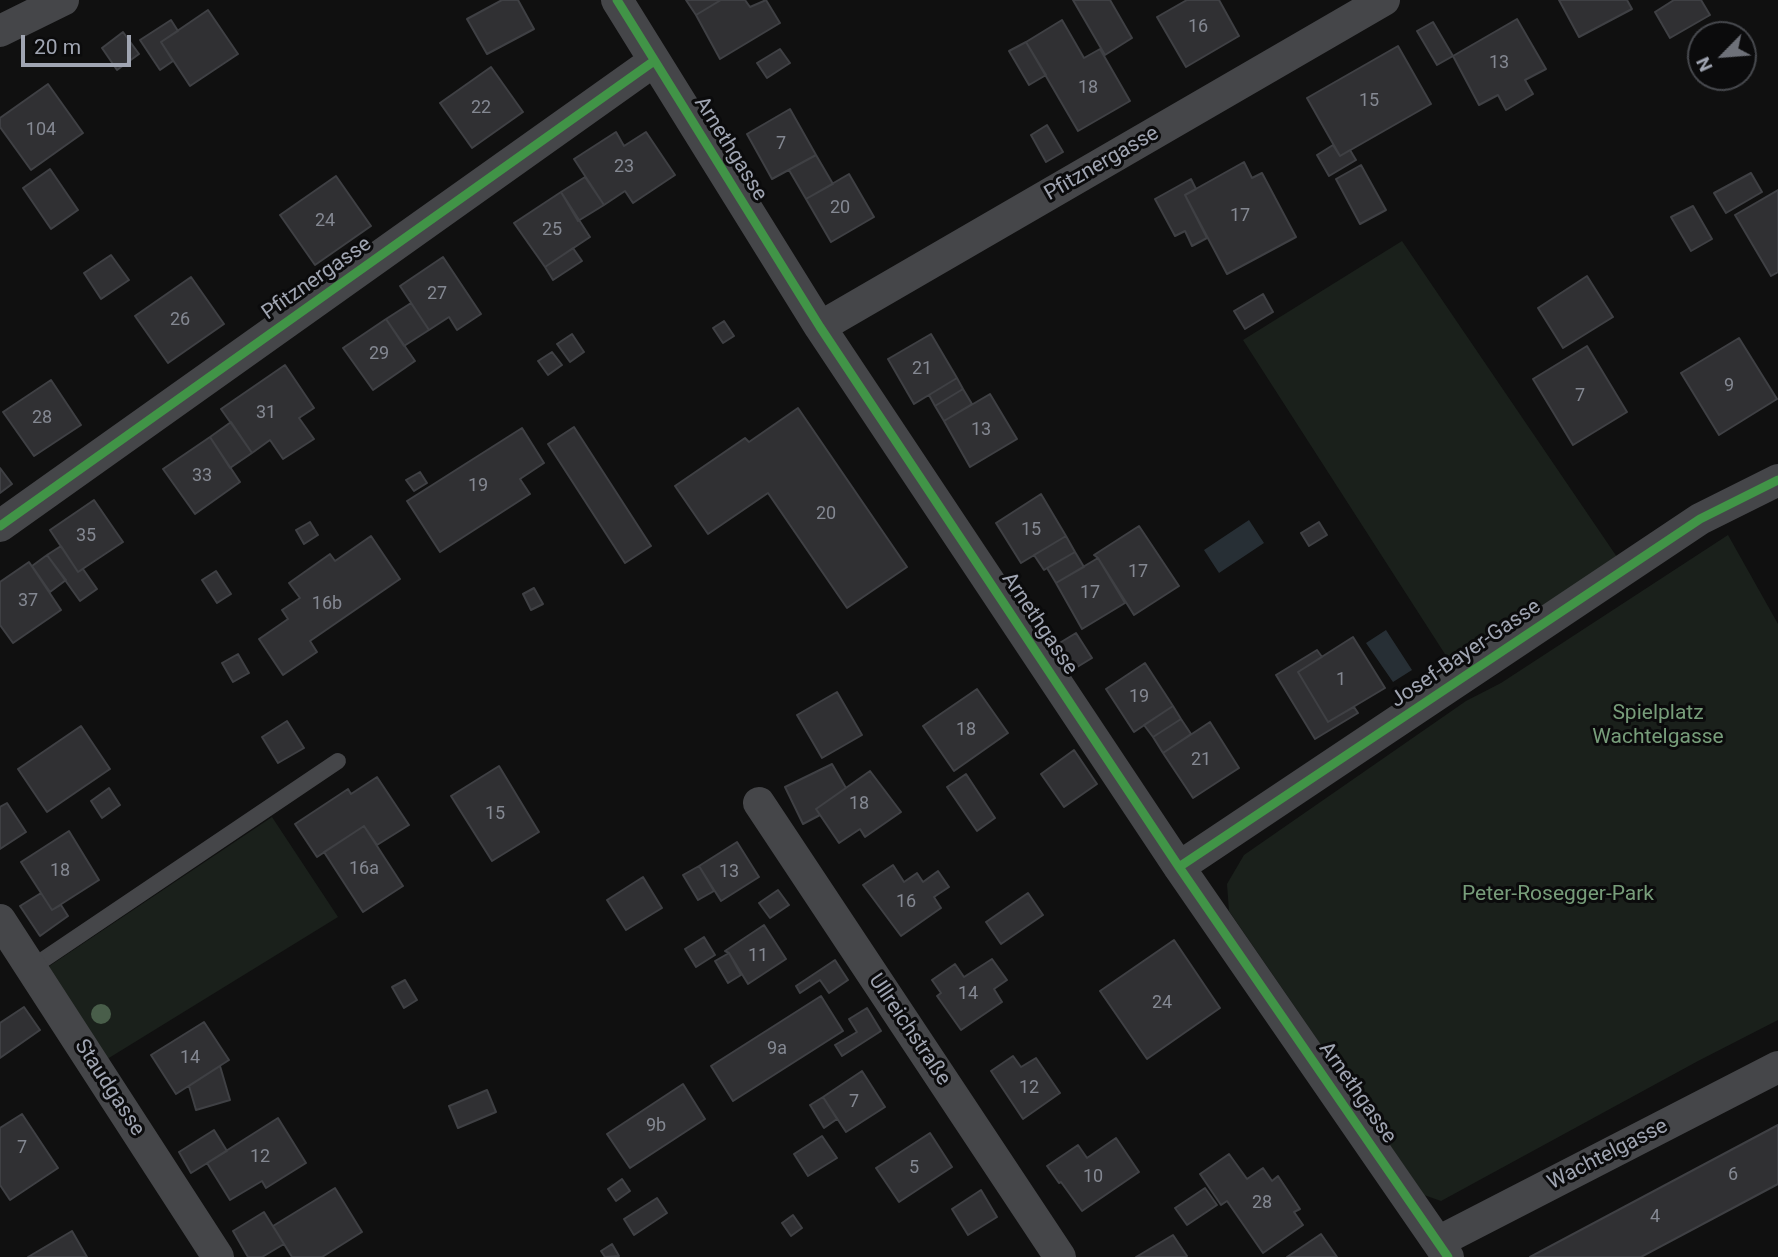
<!DOCTYPE html>
<html>
<head>
<meta charset="utf-8">
<style>
	body { margin:0 }
	#map { position:relative; width:1778px; height:1257px; overflow:hidden; background:#101010; font-family:Roboto,sans-serif }
	canvas { display:block }
	.north { position:absolute; left:1687px; top:21px; width:70px; height:70px; box-sizing:border-box; background:#0b0b0c; border:2px solid #47494e; border-radius:50%; rotate:245deg; font-size:19px; font-weight:700; line-height:28px; text-align:center; color:#a0a5b2 }
	.north::after { content:''; display:block; margin:auto; width:24px; height:32px; background:#6e7179; clip-path:polygon(50% 0,100% 100%,50% 72%,0 100%) }
	.scale { position:absolute; left:21px; top:35px; width:110px; height:32px; box-sizing:border-box; border:4px solid #a0a5b2; border-top:0; padding-left:9px; font-size:21px; line-height:24px; white-space:nowrap; color:#a0a5b2; -webkit-text-stroke:5px #0b0b0c; paint-order:stroke }
</style>
</head>
<body>
<div id="map">
<canvas width="1778" height="1257"></canvas>
<div class="north">N</div>
<div class="scale">20 m</div>
</div>
<script>
const c = document.querySelector('canvas').getContext('2d');
c.lineJoin = 'round';
function fill(path, color) { c.fillStyle = color; c.fill(path, 'evenodd'); }
function strokePath(path, color, width, dash) { c.strokeStyle = color; c.lineWidth = width; c.lineCap = dash ? 'butt' : 'round'; c.setLineDash(dash || []); c.stroke(path); }
function write(font, color, halo, rows, align = 'center') {
  c.font = font + ' Roboto,sans-serif'; c.lineWidth = 6; c.setLineDash([]); c.textBaseline = 'middle'; c.strokeStyle = halo; c.fillStyle = color; for (const [text, x, y, turn = 0] of rows) {
    c.save(); c.translate(x, y); c.rotate((+turn || 0) * Math.PI / 180); c.textAlign = isNaN(turn) ? turn : align; if (halo) c.strokeText(text, 0, 0); c.fillText(text, 0, 0); c.restore();
  }
}
fill(new Path2D(`
	M 1402,241 L 1617,557 L 1452,665 L 1243,340 Z
	M 1728,535 L 1778,624 L 1778,1020 L 1698,1061 L 1441,1201 L 1424,1195 L 1229,911 L 1227,884 L 1244,855 L 1466,701 L 1501,683 Z
	M 272,817 L 338,917 L 104,1061 L 45,969 Z`), '#1a201b');
fill(new Path2D(`
	M 1249,520 L 1264,543 L 1219,573 L 1204,550 Z
	M 1386,630 L 1412,670 L 1393,682 L 1366,643 Z`), '#272f35');
const building = new Path2D(`
	M 502,0 L 518,0 L 534,29 L 487,54 L 467,19 Z
	M 686,0 L 721,0 L 696,15 Z
	M 721,0 L 745,0 L 750,7 L 766,0 L 780,23 L 720,59 L 696,15 Z
	M 1073,0 L 1110,0 L 1132,38 L 1105,55 Z
	M 1187,0 L 1219,0 L 1239,36 L 1186,67 L 1157,17 Z
	M 1559,0 L 1627,0 L 1632,9 L 1579,37 Z
	M 1674,0 L 1701,0 L 1710,15 L 1670,38 L 1655,12 Z
	M 208,10 L 238,54 L 190,86 L 161,42 Z
	M 1517,19 L 1546,69 L 1525,80 L 1533,94 L 1506,110 L 1498,95 L 1479,105 L 1453,56 Z
	M 171,20 L 178,31 L 161,42 L 173,61 L 160,70 L 140,40 Z
	M 1062,20 L 1084,58 L 1100,49 L 1130,101 L 1078,131 L 1026,42 Z
	M 1433,22 L 1453,56 L 1437,65 L 1417,31 Z
	M 123,32 L 139,54 L 117,70 L 102,48 Z
	M 1026,42 L 1046,75 L 1029,85 L 1009,51 Z
	M 1398,46 L 1431,104 L 1340,156 L 1307,98 Z
	M 780,49 L 790,63 L 767,78 L 757,63 Z
	M 491,67 L 523,112 L 472,148 L 440,103 Z
	M 48,84 L 83,133 L 31,170 L 0,127 L 0,118 Z
	M 790,109 L 816,155 L 772,179 L 747,134 Z
	M 1047,125 L 1063,152 L 1046,162 L 1031,135 Z
	M 616,132 L 624,146 L 646,132 L 675,175 L 633,203 L 625,191 L 604,205 L 574,159 Z
	M 1333,145 L 1340,156 L 1350,150 L 1356,160 L 1329,176 L 1317,155 Z
	M 816,155 L 833,184 L 806,199 L 789,170 Z
	M 1244,162 L 1252,178 L 1262,173 L 1296,237 L 1227,274 L 1185,195 Z
	M 1361,165 L 1386,210 L 1360,224 L 1336,179 Z
	M 50,169 L 78,210 L 51,229 L 23,188 Z
	M 1751,173 L 1762,192 L 1726,213 L 1714,193 Z
	M 849,174 L 874,217 L 831,242 L 806,199 Z
	M 336,176 L 371,226 L 315,265 L 280,215 Z
	M 585,177 L 604,205 L 578,221 L 561,192 Z
	M 1191,179 L 1196,189 L 1185,195 L 1207,238 L 1192,246 L 1185,231 L 1175,236 L 1155,199 Z
	M 1778,190 L 1778,272 L 1771,276 L 1735,215 Z
	M 561,192 L 590,237 L 545,267 L 514,223 Z
	M 1693,206 L 1712,239 L 1691,251 L 1671,217 Z
	M 573,248 L 582,261 L 553,280 L 545,267 Z
	M 111,255 L 129,280 L 101,299 L 84,273 Z
	M 443,257 L 481,314 L 457,330 L 449,317 L 429,330 L 400,286 Z
	M 1587,276 L 1613,317 L 1563,348 L 1538,308 Z
	M 191,277 L 224,324 L 168,363 L 135,316 Z
	M 1263,294 L 1273,312 L 1245,329 L 1234,311 Z
	M 411,303 L 429,330 L 404,346 L 386,319 Z
	M 386,319 L 415,361 L 373,390 L 343,348 Z
	M 724,321 L 734,336 L 723,343 L 713,328 Z
	M 572,334 L 584,352 L 570,362 L 557,344 Z
	M 931,334 L 957,378 L 914,404 L 888,359 Z
	M 1739,338 L 1777,399 L 1719,435 L 1681,373 Z
	M 1587,346 L 1627,412 L 1573,445 L 1533,379 Z
	M 552,352 L 562,365 L 548,375 L 538,361 Z
	M 285,365 L 314,408 L 299,418 L 314,439 L 283,459 L 270,440 L 252,453 L 221,409 Z
	M 957,378 L 963,389 L 935,406 L 929,395 Z
	M 51,380 L 81,425 L 34,456 L 3,412 Z
	M 963,389 L 972,404 L 944,421 L 935,406 Z
	M 990,394 L 1017,439 L 970,467 L 944,421 Z
	M 798,408 L 907,567 L 847,608 L 768,493 L 708,534 L 675,486 L 745,438 L 749,442 Z
	M 231,422 L 252,453 L 230,468 L 210,437 Z
	M 574,427 L 651,546 L 625,563 L 548,444 Z
	M 522,428 L 544,463 L 520,479 L 530,494 L 440,552 L 407,501 Z
	M 210,437 L 240,482 L 195,514 L 163,469 Z
	M 0,468 L 12,484 L 0,493 Z
	M 420,472 L 427,483 L 414,491 L 406,480 Z
	M 1041,494 L 1066,536 L 1021,563 L 996,523 Z
	M 94,500 L 123,542 L 78,572 L 50,530 Z
	M 310,522 L 318,535 L 304,544 L 296,530 Z
	M 1319,522 L 1327,535 L 1309,546 L 1301,533 Z
	M 1139,526 L 1179,586 L 1134,615 L 1098,558 L 1094,555 Z
	M 371,536 L 400,579 L 310,641 L 317,652 L 283,675 L 259,639 L 288,619 L 282,610 L 300,598 L 289,583 L 330,554 L 335,561 Z
	M 1066,536 L 1075,552 L 1044,570 L 1034,555 Z
	M 61,546 L 78,572 L 83,569 L 97,589 L 80,601 L 47,555 Z
	M 1075,552 L 1084,567 L 1056,583 L 1047,568 Z
	M 47,555 L 66,580 L 50,592 L 32,566 Z
	M 1098,558 L 1125,603 L 1082,629 L 1056,583 Z
	M 29,562 L 61,610 L 13,643 L 0,625 L 0,582 Z
	M 216,571 L 231,594 L 217,603 L 202,580 Z
	M 534,588 L 543,604 L 531,610 L 523,594 Z
	M 1076,633 L 1092,658 L 1069,672 L 1053,647 Z
	M 1353,637 L 1385,688 L 1328,722 L 1298,672 Z
	M 1317,650 L 1322,657 L 1298,672 L 1328,722 L 1354,707 L 1358,713 L 1315,739 L 1276,675 Z
	M 238,654 L 249,673 L 233,682 L 222,663 Z
	M 1145,663 L 1173,706 L 1134,732 L 1106,689 Z
	M 977,689 L 1008,733 L 954,771 L 923,726 Z
	M 837,692 L 862,735 L 822,758 L 797,715 Z
	M 1173,706 L 1181,719 L 1153,737 L 1144,725 Z
	M 1181,719 L 1191,734 L 1163,753 L 1153,737 Z
	M 287,721 L 304,748 L 278,763 L 262,737 Z
	M 1210,722 L 1239,768 L 1193,798 L 1163,753 Z
	M 81,726 L 110,769 L 47,812 L 18,769 Z
	M 1074,750 L 1097,784 L 1064,807 L 1041,774 Z
	M 832,764 L 846,788 L 816,809 L 820,815 L 803,824 L 785,787 Z
	M 499,766 L 539,832 L 492,861 L 451,796 Z
	M 870,771 L 901,812 L 865,837 L 860,829 L 839,843 L 816,809 Z
	M 966,774 L 995,818 L 977,831 L 947,787 Z
	M 377,777 L 409,825 L 377,845 L 364,826 L 317,857 L 295,824 L 348,789 L 351,794 Z
	M 109,788 L 120,805 L 102,818 L 91,801 Z
	M 7,803 L 26,832 L 0,849 L 0,807 Z
	M 364,826 L 403,886 L 363,912 L 324,852 Z
	M 69,831 L 99,880 L 52,910 L 21,862 Z
	M 737,842 L 759,877 L 721,901 L 699,866 Z
	M 893,865 L 904,882 L 917,873 L 923,882 L 938,871 L 949,887 L 934,897 L 941,908 L 901,936 L 863,885 Z
	M 699,866 L 714,891 L 698,900 L 683,875 Z
	M 643,877 L 662,908 L 626,930 L 607,900 Z
	M 778,890 L 789,905 L 770,918 L 759,903 Z
	M 41,893 L 52,910 L 61,905 L 68,916 L 40,936 L 20,906 Z
	M 1028,893 L 1043,915 L 1001,944 L 986,922 Z
	M 764,925 L 786,959 L 748,984 L 729,953 L 725,951 Z
	M 704,937 L 715,955 L 696,967 L 685,949 Z
	M 1174,940 L 1220,1008 L 1147,1059 L 1100,991 Z
	M 729,953 L 741,975 L 728,983 L 715,961 Z
	M 992,959 L 1007,980 L 994,989 L 1002,1002 L 961,1030 L 937,996 L 941,993 L 932,980 L 955,964 L 964,977 Z
	M 835,960 L 848,980 L 829,993 L 820,980 L 800,993 L 796,986 Z
	M 405,980 L 417,1000 L 404,1008 L 392,987 Z
	M 821,996 L 843,1031 L 733,1101 L 711,1066 Z
	M 24,1007 L 40,1030 L 0,1058 L 0,1023 Z
	M 867,1008 L 881,1031 L 842,1056 L 835,1045 L 857,1032 L 849,1019 Z
	M 204,1022 L 229,1060 L 176,1094 L 151,1055 Z
	M 1013,1056 L 1021,1067 L 1036,1058 L 1060,1093 L 1023,1119 L 991,1071 Z
	M 220,1066 L 230,1100 L 196,1110 L 189,1086 Z
	M 862,1071 L 885,1107 L 846,1132 L 823,1097 Z
	M 683,1084 L 705,1119 L 630,1168 L 607,1134 Z
	M 487,1090 L 496,1112 L 458,1128 L 449,1106 Z
	M 823,1097 L 837,1119 L 824,1128 L 810,1105 Z
	M 22,1114 L 58,1168 L 10,1200 L 0,1185 L 0,1128 Z
	M 278,1118 L 306,1163 L 266,1188 L 262,1181 L 230,1200 L 207,1163 Z
	M 1778,1125 L 1778,1184 L 1641,1257 L 1530,1257 Z
	M 214,1130 L 227,1151 L 191,1173 L 179,1152 Z
	M 930,1133 L 952,1167 L 899,1202 L 876,1168 Z
	M 822,1136 L 837,1158 L 808,1176 L 794,1154 Z
	M 1116,1138 L 1139,1172 L 1082,1211 L 1061,1182 L 1059,1183 L 1047,1166 L 1078,1145 L 1087,1158 Z
	M 1229,1154 L 1247,1179 L 1263,1168 L 1272,1181 L 1278,1176 L 1300,1209 L 1294,1212 L 1303,1225 L 1263,1253 L 1227,1201 L 1221,1205 L 1200,1174 Z
	M 622,1179 L 630,1191 L 616,1201 L 608,1189 Z
	M 335,1188 L 362,1232 L 322,1257 L 292,1257 L 273,1226 Z
	M 1205,1188 L 1217,1205 L 1187,1225 L 1175,1208 Z
	M 981,1190 L 997,1217 L 968,1235 L 952,1209 Z
	M 657,1198 L 667,1213 L 634,1235 L 624,1219 Z
	M 264,1212 L 284,1244 L 262,1257 L 248,1257 L 233,1231 Z
	M 793,1215 L 802,1228 L 791,1236 L 782,1223 Z
	M 72,1231 L 87,1257 L 28,1257 Z
	M 1321,1234 L 1337,1257 L 1287,1257 Z
	M 1173,1235 L 1187,1256 L 1186,1257 L 1136,1257 Z
	M 612,1244 L 619,1256 L 605,1257 L 601,1251 Z`);
fill(building, '#303033');
strokePath(building, '#3f4044', 2);
strokePath(new Path2D(`
	M 31,968 L 338,761`), '#454649', 16);
strokePath(new Path2D(`
	M 617,0 L 820,327 L 1179,867 L 1448,1257
	M 0,31 L 63,0
	M 820,327 L 1384,0
	M 0,526 L 654,61
	M 759,803 L 1060,1257
	M 1179,867 L 1700,519 L 1778,480
	M 0,920 L 218,1257
	M 1438,1242 L 1778,1067`), '#454649', 32);
strokePath(new Path2D(`
	M 617,0 L 820,327 L 1179,867 L 1448,1257
	M 0,526 L 654,61
	M 1179,867 L 1700,519 L 1778,480`), '#419447', 9);
c.fillStyle = '#495e4a';
for (const [x, y] of [
	[101,1014]
]) { c.beginPath(); c.arc(x, y, 10, 0, 2 * Math.PI); c.fill(); }
write('18px', '#848892', null, [
	["16",1198,27],
	["13",1499,63],
	["18",1088,88],
	["15",1369,101],
	["22",481,108],
	["104",41,130],
	["7",781,144],
	["23",624,167],
	["20",840,208],
	["17",1240,216],
	["24",325,221],
	["25",552,230],
	["27",437,294],
	["26",180,320],
	["29",379,354],
	["21",922,369],
	["9",1729,386],
	["7",1580,396],
	["31",266,413],
	["28",42,418],
	["13",981,430],
	["33",202,476],
	["19",478,486],
	["20",826,514],
	["15",1031,530],
	["35",86,536],
	["17",1138,572],
	["17",1090,593],
	["37",28,601],
	["16b",327,604],
	["1",1341,680],
	["19",1139,697],
	["18",966,730],
	["21",1201,760],
	["18",859,804],
	["15",495,814],
	["16a",364,869],
	["18",60,871],
	["13",729,872],
	["16",906,902],
	["11",758,956],
	["14",968,994],
	["24",1162,1003],
	["9a",777,1049],
	["14",190,1058],
	["12",1029,1088],
	["7",854,1102],
	["9b",656,1126],
	["7",22,1148],
	["12",260,1157],
	["5",914,1168],
	["6",1733,1175],
	["10",1093,1177],
	["28",1262,1203],
	["4",1655,1217]
]);
write('21px', '#a0a5b2', '#0b0b0c', [
	["Arnethgasse",730,149,58],
	["Pfitznergasse",1102,164,-30],
	["Pfitznergasse",317,279,-35],
	["Arnethgasse",1039,624,56],
	["Josef-Bayer-Gasse",1466,654,-34],
	["Ullreichstraße",909,1030,56],
	["Staudgasse",109,1088,57],
	["Arnethgasse",1357,1093,55],
	["Wachtelgasse",1608,1155,-27]
]);
write('21px', '#779d7a', '#0b0b0c', [
	["Spielplatz",1658,714],
	["Wachtelgasse",1658,738],
	["Peter-Rosegger-Park",1558,895]
]);
</script>
</body>
</html>
